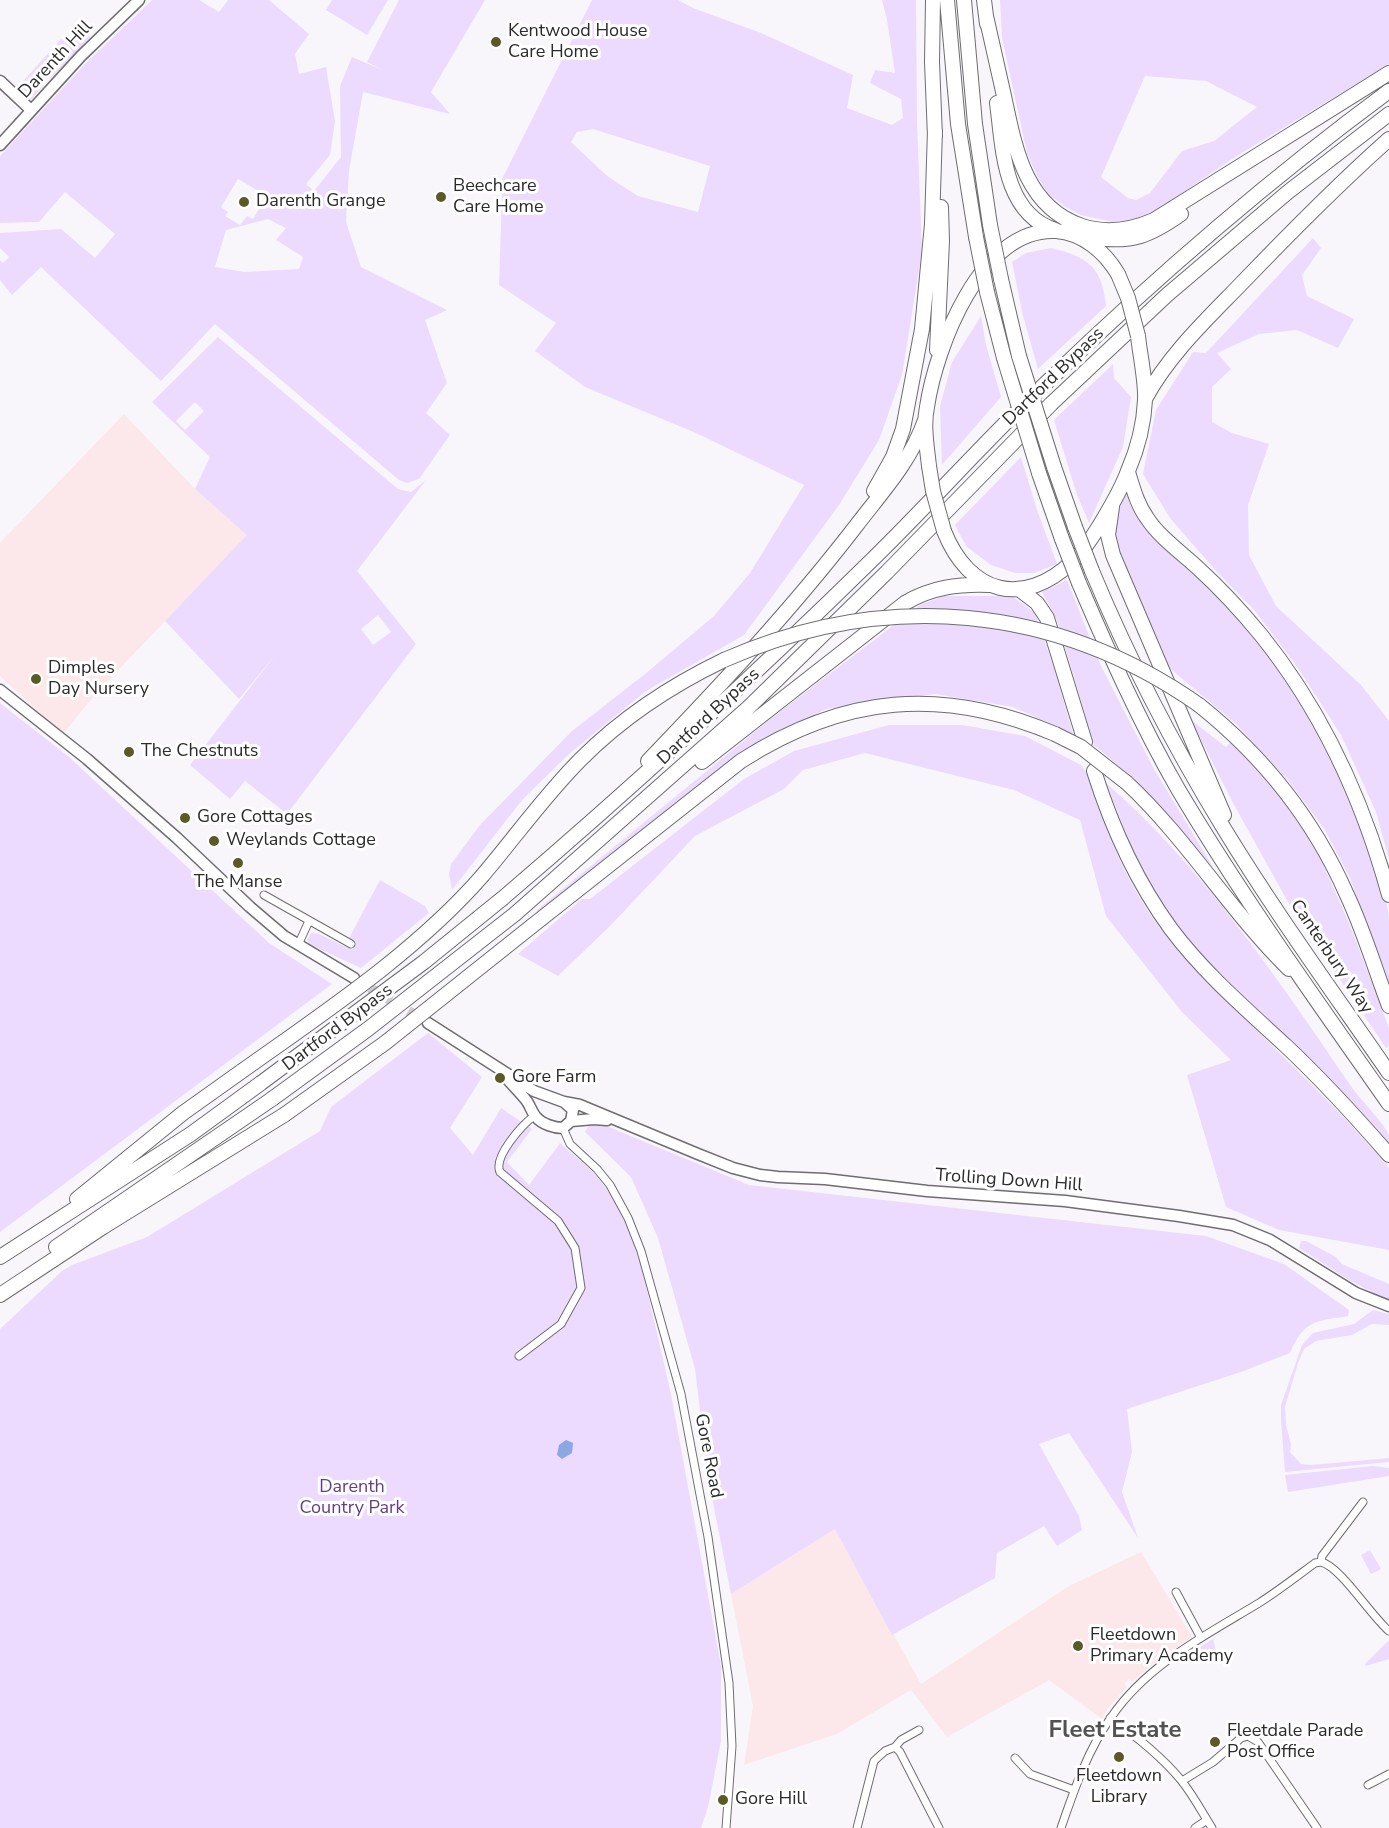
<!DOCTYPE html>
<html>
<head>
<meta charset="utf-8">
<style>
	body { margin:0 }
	canvas { display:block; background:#f8f6fa }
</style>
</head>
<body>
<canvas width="1389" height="1828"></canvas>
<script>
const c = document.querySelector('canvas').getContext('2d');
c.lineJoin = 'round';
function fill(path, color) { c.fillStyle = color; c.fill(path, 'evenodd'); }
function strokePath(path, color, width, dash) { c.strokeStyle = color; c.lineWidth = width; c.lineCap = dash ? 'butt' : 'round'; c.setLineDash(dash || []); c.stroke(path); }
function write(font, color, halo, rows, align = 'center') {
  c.font = font + ' "Nunito Sans",sans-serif'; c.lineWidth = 6; c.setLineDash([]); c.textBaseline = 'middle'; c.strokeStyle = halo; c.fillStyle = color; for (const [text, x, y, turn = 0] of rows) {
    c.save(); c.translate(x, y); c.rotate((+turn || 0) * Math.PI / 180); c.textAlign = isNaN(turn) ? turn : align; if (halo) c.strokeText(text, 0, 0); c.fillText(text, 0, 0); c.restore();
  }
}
fill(new Path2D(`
	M 124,414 L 195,489 L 248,535 L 98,691 L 63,734 L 0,676 L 0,543 Z
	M 835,1529 L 921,1684 L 1069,1586 L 1141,1552 L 1192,1637 L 1164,1655 L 1132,1682 L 1129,1679 L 1124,1684 L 1127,1687 L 1108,1708 L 1102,1719 L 1049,1680 L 947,1737 L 911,1690 L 837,1734 L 744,1765 L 753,1706 L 731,1594 Z`), '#fce7eb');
fill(new Path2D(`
	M 152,0 L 199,0 L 219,12 L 228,0 L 269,0 L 309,34 L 295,54 L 299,74 L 326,67 L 335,121 L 330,155 L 306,184 L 314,191 L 341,157 L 340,86 L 352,57 L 385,71 L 367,62 L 399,0 L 485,0 L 431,92 L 450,114 L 363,92 L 349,171 L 346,222 L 361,267 L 447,310 L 425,320 L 447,383 L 426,413 L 450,435 L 419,479 L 407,483 L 399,480 L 215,324 L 161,381 L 41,267 L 12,295 L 0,280 L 0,260 L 3,263 L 9,257 L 0,248 L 0,233 L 61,229 L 95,258 L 115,234 L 65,192 L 39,222 L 0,223 L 0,156 L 85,64 ZM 238,179 L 267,196 L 253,219 L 247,216 L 240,225 L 225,216 L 228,212 L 221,207 ZM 268,219 L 286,228 L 276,240 L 303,257 L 299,269 L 244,272 L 215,267 L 226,230 Z
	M 332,0 L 388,0 L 367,35 L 326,10 Z
	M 592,0 L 678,0 L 693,8 L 761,33 L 853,75 L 847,108 L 892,125 L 903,118 L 901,99 L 870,83 L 875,70 L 895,73 L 887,20 L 882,0 L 916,0 L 917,123 L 922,251 L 902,375 L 879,440 L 839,505 L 744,635 L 646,691 L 569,754 L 522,800 L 452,890 L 449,874 L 451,864 L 480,825 L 572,731 L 645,674 L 714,616 L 750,573 L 804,485 L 696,433 L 585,387 L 535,351 L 556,323 L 499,285 L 502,196 L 500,183 ZM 593,129 L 710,166 L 698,212 L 638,196 L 607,176 L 571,142 L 577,132 Z
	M 1000,0 L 1389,0 L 1389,64 L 1232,159 L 1157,210 L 1122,224 L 1081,215 L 1066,207 L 1048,194 L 1037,176 L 1027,153 L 1002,38 ZM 1145,76 L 1206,81 L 1257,107 L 1214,141 L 1182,151 L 1150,193 L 1136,200 L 1128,198 L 1101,177 Z
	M 87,30 L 90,37 L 50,79 L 43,72 L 37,79 L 43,86 L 28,103 L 17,88 L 61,39 Z
	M 1313,238 L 1321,248 L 1302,275 L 1307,296 L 1354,319 L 1338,348 L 1297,330 L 1259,334 L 1217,353 L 1231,369 L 1212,387 L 1212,422 L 1232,433 L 1269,444 L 1248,505 L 1249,555 L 1276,606 L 1361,685 L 1389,721 L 1389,859 L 1376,812 L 1341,735 L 1298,668 L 1255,611 L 1216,571 L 1170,518 L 1143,474 L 1156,410 L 1193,352 L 1206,353 Z
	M 1051,248 C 1088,257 1102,266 1106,306 L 1038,369 L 1023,316 L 1012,262 L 1026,253 Z
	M 981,316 L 986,345 L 1001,397 L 942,465 L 940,406 L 952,362 Z
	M 218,337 L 398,489 L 411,492 L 426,480 L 357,571 L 416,644 L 287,814 L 245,781 L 230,799 L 190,765 L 276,654 L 239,699 L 165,621 L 247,535 L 195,489 L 210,457 L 152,402 ZM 195,402 L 204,411 L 185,430 L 176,421 ZM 378,615 L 391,632 L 373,645 L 361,629 Z
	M 1113,364 L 1114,378 L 1131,397 L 1123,447 L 1089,523 L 1077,495 L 1054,420 Z
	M 1021,457 L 1037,510 L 1057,564 L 1034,573 L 1015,573 L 991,565 L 966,546 L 955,525 Z
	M 1125,496 L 1127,496 C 1142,541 1190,566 1221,599 C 1291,675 1337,754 1370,852 C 1377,873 1387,897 1389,918 C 1389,941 1389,964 1389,987 L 1350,878 L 1325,830 L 1288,780 L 1235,723 L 1167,666 L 1114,539 L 1114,517 Z
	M 1067,580 L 1101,666 L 1154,769 L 1213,867 L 1133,778 L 1094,745 L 1057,620 L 1042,592 Z
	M 944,596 L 1012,596 L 1035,613 L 1056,674 L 1073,734 L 1013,707 L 935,694 L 826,709 L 761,742 L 705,780 L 539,913 L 537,910 L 769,720 L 920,605 Z
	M 0,703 L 69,757 L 269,943 L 332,984 L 0,1232 Z
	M 1191,720 L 1226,747 L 1231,741 L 1274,785 L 1318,853 L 1349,923 L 1389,1028 L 1389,1046 L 1386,1048 L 1288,902 L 1233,803 Z
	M 889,725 L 962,725 L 1025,736 L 1081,765 L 1086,772 C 1104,826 1124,878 1157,924 C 1186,964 1221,996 1256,1030 C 1302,1075 1348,1119 1389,1168 L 1389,1250 L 1279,1230 L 1226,1207 L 1187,1075 L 1231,1060 L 1182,1012 L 1106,916 L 1080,820 L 1014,790 L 865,753 L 803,770 L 784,789 L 695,836 L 611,925 L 558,976 L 518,954 L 582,899 L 590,899 L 744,779 L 794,751 Z
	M 1106,783 C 1205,869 1279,981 1353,1089 C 1360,1099 1387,1126 1389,1136 C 1389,1139 1389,1142 1389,1145 C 1357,1108 1323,1073 1288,1040 C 1242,997 1197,955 1161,903 C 1136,867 1123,823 1106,783 Z
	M 380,880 L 425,906 L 429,913 L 361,968 L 311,945 L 307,940 L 311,933 L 319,934 L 352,950 L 356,942 L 349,938 Z
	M 428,1033 L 482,1077 L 450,1128 L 473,1155 L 501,1108 L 532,1129 L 507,1162 L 529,1185 L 560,1143 L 593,1172 L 619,1205 L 642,1268 L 671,1394 L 721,1666 L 721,1741 L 708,1807 L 701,1828 L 0,1828 L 0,1329 L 62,1271 L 72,1265 L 147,1237 L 320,1131 L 331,1107 Z
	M 592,1120 L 749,1185 L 1206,1236 L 1284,1264 L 1349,1310 L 1348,1316 C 1316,1321 1304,1320 1290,1353 L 1241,1372 L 1127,1409 L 1132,1452 L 1122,1492 L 1138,1538 L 1069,1433 L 1039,1444 L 1079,1516 L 1082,1530 L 1057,1546 L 1044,1526 L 997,1553 L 995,1578 L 892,1635 L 835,1529 L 731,1594 L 708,1477 L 695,1369 L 658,1238 L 631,1177 L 585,1132 Z
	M 1301,1241 L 1306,1241 L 1336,1257 L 1342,1264 L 1389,1284 L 1389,1301 L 1347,1279 L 1299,1248 Z
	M 1373,1310 L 1389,1314 L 1389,1325 L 1372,1324 L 1352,1335 L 1316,1341 L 1304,1349 L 1298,1363 L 1285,1407 L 1286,1425 L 1291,1444 L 1290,1452 L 1301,1464 L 1311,1465 L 1389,1458 L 1389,1462 L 1285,1472 L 1281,1421 L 1281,1405 L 1302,1345 L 1313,1333 L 1354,1324 Z
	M 1373,1466 L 1389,1468 L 1389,1476 L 1288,1492 L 1285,1475 Z
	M 1370,1550 L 1381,1569 L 1371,1574 L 1361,1555 Z
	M 1213,1639 L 1217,1655 L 1208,1657 L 1201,1663 L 1187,1655 Z
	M 1389,1640 L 1389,1659 L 1366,1666 L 1365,1664 Z`), '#ecdbff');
fill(new Path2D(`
	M 566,1440 L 573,1443 L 572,1453 L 562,1459 L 557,1455 L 559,1445 Z`), '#8aa8e1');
strokePath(new Path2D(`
	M 357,980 L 423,1020`), '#cfcdd1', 10, [10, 5]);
const street = new Path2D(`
	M 264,895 L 351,944
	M 298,945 L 309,921
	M 563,1128 L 570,1144 L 597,1169 L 610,1185 L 628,1218 L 641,1251 L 681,1394 L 708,1537 L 729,1683 L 732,1746 L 726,1828
	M 519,1356 L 561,1324 L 581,1288 L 575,1248 L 558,1221 L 500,1172 C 493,1157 522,1125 534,1116
	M 1321,1562 C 1340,1566 1371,1616 1389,1631
	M 1321,1562 L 1322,1556 L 1363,1502
	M 1176,1592 L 1201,1638
	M 1110,1718 C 1136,1736 1161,1756 1181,1780 C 1193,1795 1202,1812 1212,1828
	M 895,1747 L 900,1752 L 939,1828
	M 1015,1758 L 1030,1774 L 1074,1790
	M 1182,1781 L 1213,1762 L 1241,1738 L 1248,1736 L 1258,1742 L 1317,1828
	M 1368,1785 L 1389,1774
	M 857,1828 L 874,1761 L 885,1751 L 895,1747 L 901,1740 L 919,1730
	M 1061,1828 C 1074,1790 1088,1749 1112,1716 C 1148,1664 1206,1635 1259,1603 C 1278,1591 1296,1577 1315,1563 L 1321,1562
	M 1195,1828 L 1207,1820`);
const secondary = new Path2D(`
	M 0,81 L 31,110
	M 0,145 L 81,56 L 139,0
	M 0,690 L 87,759 L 177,838 L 250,907 L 284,936 L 354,978
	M 428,1023 L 534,1091 L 564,1102 L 573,1110 L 571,1121 L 563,1128 C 554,1128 542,1124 536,1117 C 532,1113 530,1105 526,1100 C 518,1090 508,1081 500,1070
	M 564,1102 L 580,1105 L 698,1154 L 733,1168 L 760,1175 L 778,1177 L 825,1179 L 927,1191 L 1065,1201 L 1179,1216 L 1233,1225 L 1270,1240 L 1356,1293 L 1389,1306
	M 571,1121 L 594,1119 L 607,1120`);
const highway = new Path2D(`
	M 933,0 L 932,62 L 935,137
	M 947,0 L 958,124 L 976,237
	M 964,0 L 975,124 L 990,225
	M 984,0 L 987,24
	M 986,16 C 992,43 998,70 1004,96 C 1015,148 1025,207 1082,226 C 1107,234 1131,230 1154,220 L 1389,73
	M 997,103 C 1003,148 1003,213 1055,230
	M 1096,238 C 1133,243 1151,235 1181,214
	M 1001,279 L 1019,356
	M 987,292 L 1004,358
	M 937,350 L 942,241 L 941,207
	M 1145,399 C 1168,356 1205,321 1239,286 C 1287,236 1336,186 1389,139
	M 929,466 C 927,447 923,426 927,407 C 936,347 981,227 1056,231 C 1083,233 1105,252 1118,274
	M 1054,467 L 1075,527
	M 1128,472 C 1133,488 1137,504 1147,518 C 1160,538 1182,553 1199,569 C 1221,589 1242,612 1261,635 C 1323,712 1363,800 1389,895
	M 1039,473 L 1062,539
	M 874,491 L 893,457 L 903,429 L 922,329 L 932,224 L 935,130
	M 1112,507 L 1108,535 L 1113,555 L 1224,815
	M 944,531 C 969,594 1023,609 1073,561 C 1090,545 1120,493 1128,471 C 1137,450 1144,423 1145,400 C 1146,382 1140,355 1138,336
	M 1092,571 C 1129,660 1173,745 1223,827 C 1274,911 1333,992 1389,1073
	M 1079,583 C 1109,653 1140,723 1178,789 C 1242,897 1317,1001 1389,1104
	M 1020,590 L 1037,603 L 1047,618 L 1085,742
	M 1199,705 C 1263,756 1314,820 1347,895 C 1364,931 1375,969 1389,1006
	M 648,761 C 721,685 792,609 856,526 C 882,492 911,461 925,420
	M 702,762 L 905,603 C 932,587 958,584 989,585
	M 1094,771 C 1112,828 1136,881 1171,929 C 1204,973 1246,1009 1286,1046 C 1322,1080 1356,1117 1389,1155
	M 1127,783 C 1187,839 1230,911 1289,969
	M 483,875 C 516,836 545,795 581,759 C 622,718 672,685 724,660
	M 503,898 C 632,788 755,675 876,556 C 933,500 987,439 1045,384 C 1154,279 1267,181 1389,91
	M 515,914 L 748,708 L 887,572 L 1051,404 L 1167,295 L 1288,192 L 1389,114
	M 532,926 L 741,761 C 844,695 942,686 1055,734
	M 77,1199 L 183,1113 L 242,1071
	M 56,1247 L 272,1099
	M 0,1257 L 191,1134 L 261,1083
	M 0,1295 L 103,1227 L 284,1115`);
strokePath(street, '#6f6d71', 9);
strokePath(secondary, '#6f6d71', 13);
strokePath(highway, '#6f6d71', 16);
strokePath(street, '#fff', 7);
strokePath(secondary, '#fff', 10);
strokePath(highway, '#fff', 14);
const highwayBridge = new Path2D(`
	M 990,225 L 1001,279
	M 976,237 L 987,292
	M 1118,274 L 1128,298 L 1138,336
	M 1019,356 L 1054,467
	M 1004,358 L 1039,473
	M 929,466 L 933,491 L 944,531
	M 1075,527 L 1092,571
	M 1062,539 L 1079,583
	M 724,660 C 885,589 1055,604 1199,705
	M 1055,734 L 1081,747 L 1127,783
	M 242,1071 C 325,1012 417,951 483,875
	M 261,1083 L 424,962 L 503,898
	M 272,1099 L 368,1029 L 515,914
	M 284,1115 L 385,1043 L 532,926`);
strokePath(highwayBridge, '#6f6d71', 16, []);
strokePath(highwayBridge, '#fff', 14);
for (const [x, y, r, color] of [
	[496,42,6,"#5b5a26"],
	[441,197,6,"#5b5a26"],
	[244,202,6,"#5b5a26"],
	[36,679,6,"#5b5a26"],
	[129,752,6,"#5b5a26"],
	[185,818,6,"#5b5a26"],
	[214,841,6,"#5b5a26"],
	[238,863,6,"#5b5a26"],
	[500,1078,6,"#5b5a26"],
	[1078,1646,6,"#5b5a26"],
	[1215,1742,6,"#5b5a26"],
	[1119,1757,6,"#5b5a26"],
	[723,1800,6,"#5b5a26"]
]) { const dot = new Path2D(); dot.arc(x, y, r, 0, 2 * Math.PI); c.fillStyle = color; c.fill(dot); strokePath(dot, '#fff', 2); }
write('18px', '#2b2a2c', '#fff', [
	["Kentwood House",508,32],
	["Care Home",508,53],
	["Beechcare",453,187],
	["Care Home",453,208],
	["Darenth Grange",256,202],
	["Dimples",48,669],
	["Day Nursery",48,690],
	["The Chestnuts",141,752],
	["Gore Cottages",197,818],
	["Weylands Cottage",226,841],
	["The Manse",238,883,"center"],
	["Gore Farm",512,1078],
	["Fleetdown",1090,1636],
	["Primary Academy",1090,1657],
	["Fleetdale Parade",1227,1732],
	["Post Office",1227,1753],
	["Fleetdown",1119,1777,"center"],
	["Library",1119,1798,"center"],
	["Gore Hill",735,1800]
], 'left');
write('18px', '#2b2a2c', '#fff', [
	["Darenth Hill",56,60,-47],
	["Dartford Bypass",1054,377,-44],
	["Dartford Bypass",709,717,-43],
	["Canterbury Way",1331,957,56],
	["Dartford Bypass",338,1028,-37],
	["Trolling Down Hill",1009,1181,4],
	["Gore Road",708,1456,79]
]);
write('18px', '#643d84', '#fff', [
	["Darenth",352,1488],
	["Country Park",352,1509]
]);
write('bold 24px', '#525154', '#fff', [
	["Fleet Estate",1115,1731]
]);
</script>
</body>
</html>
